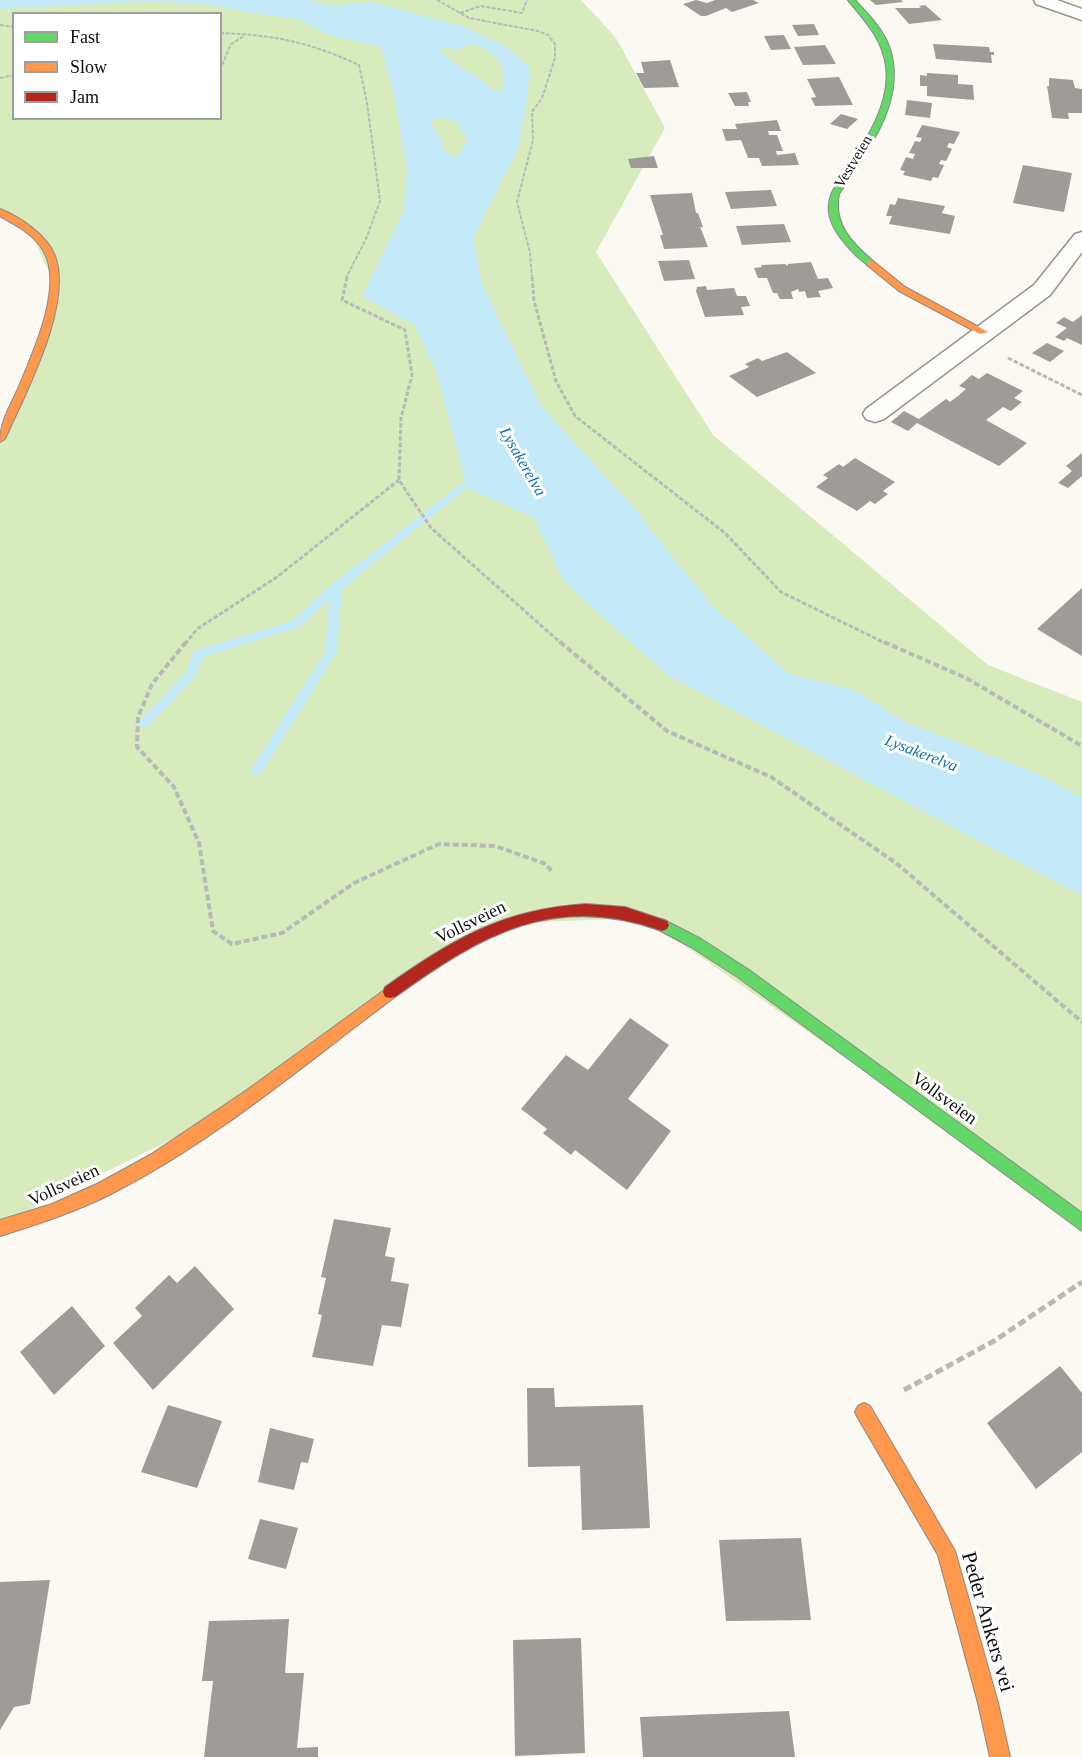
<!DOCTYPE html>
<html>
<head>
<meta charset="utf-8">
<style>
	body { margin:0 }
	#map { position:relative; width:1082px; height:1757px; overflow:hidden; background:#fbf9f2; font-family:"Times New Roman",serif }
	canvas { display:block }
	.legend { position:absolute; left:12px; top:12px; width:210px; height:108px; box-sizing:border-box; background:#fff; border:2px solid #9f9f9f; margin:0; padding:8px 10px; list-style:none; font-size:18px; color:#0e0e0e }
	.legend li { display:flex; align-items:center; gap:12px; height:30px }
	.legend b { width:30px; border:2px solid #9f9f9f }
</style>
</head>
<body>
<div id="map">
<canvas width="1082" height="1757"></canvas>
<ul class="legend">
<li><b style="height:8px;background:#63d668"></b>Fast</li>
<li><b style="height:8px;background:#ff974d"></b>Slow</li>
<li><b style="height:8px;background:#b3261e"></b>Jam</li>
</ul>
</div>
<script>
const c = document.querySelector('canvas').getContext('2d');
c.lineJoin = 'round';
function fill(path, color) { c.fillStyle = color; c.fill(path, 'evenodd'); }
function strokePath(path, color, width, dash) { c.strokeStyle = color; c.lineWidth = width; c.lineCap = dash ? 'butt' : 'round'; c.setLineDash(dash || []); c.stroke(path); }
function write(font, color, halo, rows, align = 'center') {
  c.font = font + ' "Times New Roman",serif'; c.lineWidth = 6; c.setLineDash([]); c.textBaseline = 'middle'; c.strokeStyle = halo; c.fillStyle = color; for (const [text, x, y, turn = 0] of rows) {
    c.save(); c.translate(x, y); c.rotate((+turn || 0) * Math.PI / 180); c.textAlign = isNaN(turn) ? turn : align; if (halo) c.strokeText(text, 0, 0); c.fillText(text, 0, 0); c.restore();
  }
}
fill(new Path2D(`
	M 0,0 L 581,0 L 616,38 L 665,128 L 596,252 L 713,435 L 988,665 L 1082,702 L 1082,1223 L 645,918 L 505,923 L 225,1113 L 0,1224 L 0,442 L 40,342 L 56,287 L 31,233 L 0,213 ZM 14,14 L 220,14 L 220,118 L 14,118 Z`), '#d7ebbd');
fill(new Path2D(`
	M 0,0 L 310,0 L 329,6 L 372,2 L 467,28 L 508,48 L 530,68 L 526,107 L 518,149 L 473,238 L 482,284 L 541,406 L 633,507 L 711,605 L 789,674 L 854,690 L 907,723 L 1036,773 L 1082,798 L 1082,896 L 667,675 L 564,582 L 534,518 L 467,488 L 437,373 L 414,325 L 362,296 L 403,212 L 407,171 L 394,94 L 381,47 L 326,34 L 298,19 L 244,12 L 214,5 L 151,1 L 0,9 ZM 474,44 C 499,56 504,62 504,90 L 493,91 C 478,73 453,67 439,49 L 443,47 L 454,50 ZM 437,118 L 449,119 L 458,123 L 460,130 L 468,138 L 457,157 L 443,151 L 443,142 L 431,124 Z`), '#c4eafa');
fill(new Path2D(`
	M 478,471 L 483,474 L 482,476 L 342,589 L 337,652 L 260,775 L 256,776 L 250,771 L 325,652 L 329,600 L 300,627 L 203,657 L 195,677 L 148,727 L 140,727 L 138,724 L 140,721 L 186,672 L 194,651 L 292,621 L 332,584 Z`), '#c4eafa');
fill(new Path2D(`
	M 696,0 L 707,3 L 715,0 L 753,0 L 759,3 L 732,12 L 726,8 L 706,16 L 701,16 L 683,4 Z
	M 870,0 L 901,0 L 903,2 L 876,5 Z
	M 925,5 L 942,20 L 909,24 L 895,8 L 921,8 L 919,6 Z
	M 814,24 L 819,35 L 798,36 L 792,25 Z
	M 784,35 L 791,49 L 771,50 L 764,36 Z
	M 933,44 L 989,47 L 990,52 L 994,52 L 994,55 L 991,55 L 992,63 L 936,59 Z
	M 825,45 L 836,64 L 803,65 L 794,47 Z
	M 670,60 L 679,87 L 644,88 L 636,73 L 644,73 L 641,62 Z
	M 927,73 L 958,75 L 958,84 L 973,85 L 974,100 L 927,96 L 927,86 L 920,86 L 920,75 L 927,76 Z
	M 839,77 L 853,105 L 815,106 L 811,98 L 816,97 L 807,79 Z
	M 1049,78 L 1073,80 L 1075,88 L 1082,89 L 1082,113 L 1068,113 L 1069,119 L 1052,118 L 1047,86 L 1049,86 Z
	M 747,92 L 751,102 L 748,102 L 749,106 L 735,106 L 728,93 Z
	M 907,100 L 932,103 L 930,118 L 905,115 Z
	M 841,114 L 858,119 L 847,129 L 830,124 Z
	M 777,120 L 781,131 L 768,131 L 769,135 L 777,135 L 783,151 L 776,151 L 777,155 L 795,153 L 799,165 L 762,166 L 759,158 L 748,158 L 741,140 L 726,141 L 722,129 L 737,129 L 735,124 Z
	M 922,125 L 960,132 L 954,144 L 949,143 L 947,147 L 952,149 L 946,161 L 941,160 L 939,164 L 944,165 L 938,178 L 933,177 L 931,181 L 903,175 L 905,171 L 900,170 L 906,157 L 913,159 L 915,154 L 909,153 L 915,141 L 920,142 L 922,138 L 916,137 Z
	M 654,156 L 658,168 L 631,168 L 628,159 Z
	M 1023,165 L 1072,173 L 1064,212 L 1013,203 Z
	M 771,190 L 777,206 L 731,209 L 725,192 Z
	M 692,193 L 696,213 L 698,213 L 703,227 L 700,227 L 701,229 L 708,247 L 664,249 L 660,235 L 663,235 L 650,195 Z
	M 898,198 L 945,206 L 942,213 L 955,216 L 950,234 L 889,224 L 892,216 L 886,216 L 890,204 L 895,205 Z
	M 784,224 L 791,242 L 742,245 L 736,226 Z
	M 689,260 L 695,279 L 664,281 L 658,261 Z
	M 811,262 L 818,279 L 828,278 L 833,288 L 818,291 L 821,297 L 807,298 L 805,291 L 799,292 L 798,289 L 791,292 L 793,299 L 780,299 L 777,293 L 773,293 L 767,278 L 758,278 L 754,268 L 762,267 L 761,265 L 785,264 L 788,266 L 788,264 Z
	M 706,286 L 707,290 L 734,288 L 737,296 L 746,296 L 750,306 L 741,307 L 744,315 L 705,317 L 696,291 L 697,287 Z
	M 1082,315 L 1082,345 L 1067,338 L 1064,341 L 1055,337 L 1067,328 L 1056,323 L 1064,317 L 1073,322 Z
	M 1047,343 L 1064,351 L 1050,362 L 1032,353 Z
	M 787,352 L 816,373 L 757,397 L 729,376 L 749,367 L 745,364 L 758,358 L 762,361 Z
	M 987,373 L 1023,391 L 1014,398 L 1022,402 L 1011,411 L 1003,407 L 986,420 L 1027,443 L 999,466 L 917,423 L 908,431 L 891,422 L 904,411 L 919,419 L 946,399 L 950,402 L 958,396 L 966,389 L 959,386 L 972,375 L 979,379 Z
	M 1082,453 L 1082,476 L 1068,488 L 1058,483 L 1072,471 L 1066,466 Z
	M 855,458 L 895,482 L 883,491 L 888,494 L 875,504 L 870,501 L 857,511 L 816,487 L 828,478 L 823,475 L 839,464 L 843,467 Z
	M 1082,588 L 1082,656 L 1037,629 Z
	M 630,1018 L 669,1045 L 628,1099 L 671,1131 L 627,1190 L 575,1150 L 571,1155 L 543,1133 L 547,1129 L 521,1109 L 566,1055 L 588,1070 Z
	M 334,1219 L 391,1228 L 385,1256 L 395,1258 L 391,1281 L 409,1284 L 401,1327 L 382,1325 L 373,1366 L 312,1357 L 322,1315 L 318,1314 L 326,1278 L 321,1277 Z
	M 195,1266 L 234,1309 L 153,1390 L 113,1343 L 142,1316 L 135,1308 L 169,1275 L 177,1283 Z
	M 72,1306 L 105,1346 L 54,1395 L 20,1352 Z
	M 1060,1366 L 1082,1393 L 1082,1452 L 1036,1489 L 987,1423 Z
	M 527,1388 L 554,1388 L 555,1407 L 643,1405 L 650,1528 L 582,1530 L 580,1466 L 528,1467 Z
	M 168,1405 L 222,1421 L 197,1488 L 141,1472 Z
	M 270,1428 L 314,1439 L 308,1463 L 301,1462 L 294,1490 L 258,1482 Z
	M 260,1519 L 298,1528 L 286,1569 L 248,1559 Z
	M 801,1538 L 811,1620 L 726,1621 L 719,1540 Z
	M 50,1580 L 30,1704 L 14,1707 L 0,1730 L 0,1582 Z
	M 289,1619 L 285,1673 L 304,1673 L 297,1748 L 318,1747 L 318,1757 L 204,1757 L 213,1681 L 202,1681 L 209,1621 Z
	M 581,1638 L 585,1753 L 515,1756 L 513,1640 Z
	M 789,1711 L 795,1757 L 643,1757 L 640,1717 Z`), '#9e9c98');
const street = new Path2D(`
	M 1034,0 L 1057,0 L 1082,9 L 1082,20 L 1036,4 Z
	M 1082,232 L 1082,252 L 1050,295 L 884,419 L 875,422 L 866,419 L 863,414 L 866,409 L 1034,285 L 1075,234 Z`);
const fast = new Path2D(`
	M 848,0 L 855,0 C 868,14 884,30 890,49 C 907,102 866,152 839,194 C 833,224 852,243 873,261 L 873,265 L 870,266 C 860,261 850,250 843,241 C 835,231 827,218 829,204 C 830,190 841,179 848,168 C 867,139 891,102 886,66 C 882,38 865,21 848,0 Z
	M 662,919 L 701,939 L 749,970 L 1082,1213 L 1082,1231 L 739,978 L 691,947 L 657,929 L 655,925 L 657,921 Z`);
const slow = new Path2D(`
	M 0,209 C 20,217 47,235 55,256 C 73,305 25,394 5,439 L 0,442 C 0,423 9,408 17,391 C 32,355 65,286 43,250 C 34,234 15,225 0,216 Z
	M 867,261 L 873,261 L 905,287 L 988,332 L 980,334 L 899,291 L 867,265 Z
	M 390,986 L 395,987 L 397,992 L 395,997 C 303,1065 214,1142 111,1194 C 75,1212 38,1224 0,1236 L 0,1220 L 52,1204 L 99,1183 L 150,1155 L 247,1090 Z
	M 864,1403 L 870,1406 L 955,1551 L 998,1703 L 1010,1757 L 990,1757 L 978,1703 L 938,1555 L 858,1418 L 855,1412 L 858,1406 Z`);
const jam = new Path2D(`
	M 586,904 L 625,907 L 667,921 L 669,925 L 667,929 L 662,931 C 554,892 481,935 395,997 L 390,998 L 385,997 L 383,992 L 385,987 C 452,940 502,909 586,904 Z`);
strokePath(street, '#959491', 3);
strokePath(fast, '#8b8a87', 2);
strokePath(slow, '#8b8a87', 2);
strokePath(jam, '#8b8a87', 2);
strokePath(new Path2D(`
	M 437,0 L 469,18 L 538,31 L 548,35 L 555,44 L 555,58 L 542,98 L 532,112 L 533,140 L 517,202 L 530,253 L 532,278
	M 460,13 L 481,6 L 522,13 L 527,0
	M 0,25 L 14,27
	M 220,33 C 275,35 309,42 359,65 L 367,103 L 380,201 L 366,239 L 346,278
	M 220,70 L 231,44 L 244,36
	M 0,78 L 14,75`), '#b8b8b6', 2, [4, 1.5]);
strokePath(new Path2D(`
	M 347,277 L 342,300 L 405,330 L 412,375 L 401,418 L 399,480 L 431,528 L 562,644
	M 532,277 L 534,301 L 556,381 L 575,416 L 725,533 L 781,592 L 887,644
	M 1008,358 L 1082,395
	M 185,644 L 197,629 L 277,577 L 399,480`), '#b8b8b6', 3, [4.5, 2]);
strokePath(new Path2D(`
	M 186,642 L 152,684 L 138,717 L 137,747 L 174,787 L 199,843 L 213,931 L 232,944 L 282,933 L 354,883 L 439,844 L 495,846 L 546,864 L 552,872
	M 560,642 L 667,731 L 771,777 L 896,863 L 1082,1022
	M 884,642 L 966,678 L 1082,746`), '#b8b8b6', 4, [6, 3]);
strokePath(new Path2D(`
	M 904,1390 L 994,1341 L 1082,1282`), '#b8b8b6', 5, [8, 4]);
fill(street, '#fefefd');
fill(fast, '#63d668');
fill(slow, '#ff974d');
fill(jam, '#b3261e');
write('15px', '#0e0e0e', '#fff', [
	["Vestveien",854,162,-59]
]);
write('italic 16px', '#0971ad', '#fff', [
	["Lysakerelva",522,462,60],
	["Lysakerelva",921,754,21]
]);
write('18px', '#0e0e0e', '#fff', [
	["Vollsveien",471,923,-26],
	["Vollsveien",944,1099,36],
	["Vollsveien",64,1186,-25]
]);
write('21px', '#0e0e0e', '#fff', [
	["Peder Ankers vei",987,1622,74]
]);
</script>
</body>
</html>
